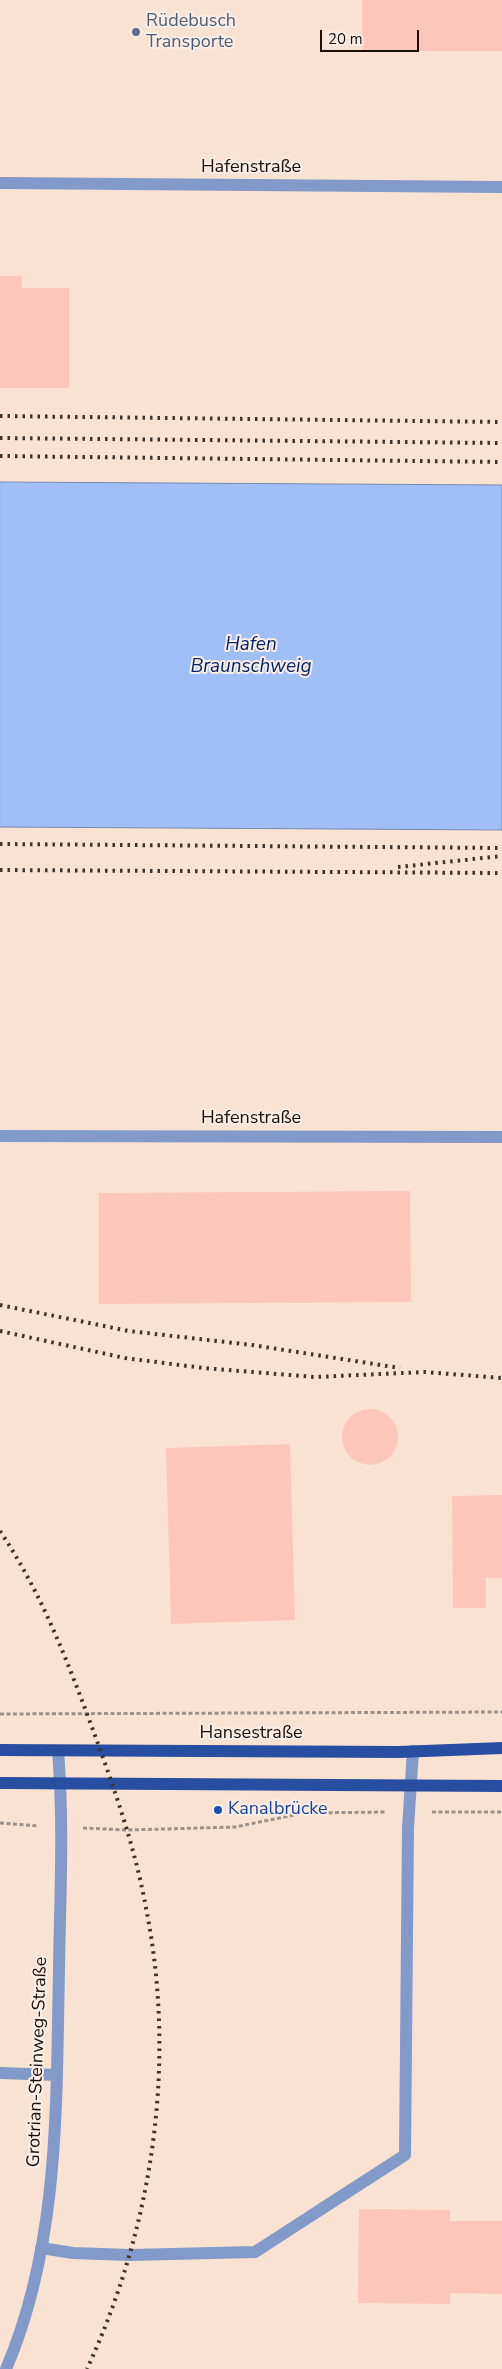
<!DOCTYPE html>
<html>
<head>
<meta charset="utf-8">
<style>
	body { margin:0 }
	#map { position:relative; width:502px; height:2369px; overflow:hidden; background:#fbeee6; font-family:"Nunito Sans",sans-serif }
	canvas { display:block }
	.scale { position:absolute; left:320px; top:30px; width:99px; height:22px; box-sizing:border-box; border:2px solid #190e08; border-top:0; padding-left:6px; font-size:15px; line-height:18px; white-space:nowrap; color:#190e08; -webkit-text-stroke:4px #fbeee6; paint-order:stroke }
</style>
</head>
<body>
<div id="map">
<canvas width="502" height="2369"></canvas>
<div class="scale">20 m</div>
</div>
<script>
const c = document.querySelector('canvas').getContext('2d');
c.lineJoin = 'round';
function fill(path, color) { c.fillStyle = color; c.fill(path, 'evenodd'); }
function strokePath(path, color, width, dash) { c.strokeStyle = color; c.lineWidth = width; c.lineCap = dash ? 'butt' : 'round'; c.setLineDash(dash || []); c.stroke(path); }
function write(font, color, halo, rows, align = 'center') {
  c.font = font + ' "Nunito Sans",sans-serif'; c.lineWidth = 4; c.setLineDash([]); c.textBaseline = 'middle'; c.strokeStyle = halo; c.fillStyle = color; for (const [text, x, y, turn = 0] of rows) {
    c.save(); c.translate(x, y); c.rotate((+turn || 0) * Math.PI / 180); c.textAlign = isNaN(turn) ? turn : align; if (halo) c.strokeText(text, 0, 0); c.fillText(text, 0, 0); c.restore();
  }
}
fill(new Path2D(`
	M 0,0 L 502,0 L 502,2369 L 0,2369 Z`), '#fae2d3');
const water = new Path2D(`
	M 0,482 L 502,485 L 502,830 L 0,827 Z`);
fill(water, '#a0bff7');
strokePath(water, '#788aaf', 1);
fill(new Path2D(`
	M 362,0 L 502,0 L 502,51 L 362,51 Z
	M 0,276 L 22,276 L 22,288 L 69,288 L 69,388 L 0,388 Z
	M 410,1191 L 411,1302 L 99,1304 L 99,1193 Z
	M342 1437a28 28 0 1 1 56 0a28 28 0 1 1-56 0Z
	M 290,1444 L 295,1620 L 171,1624 L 166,1448 Z
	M 502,1495 L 502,1578 L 486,1578 L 486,1608 L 453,1608 L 452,1496 Z
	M 359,2209 L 450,2210 L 450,2221 L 502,2221 L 502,2294 L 450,2293 L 450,2304 L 358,2303 Z`), '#fdc6bb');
strokePath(new Path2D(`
	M 0,1714 L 502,1712
	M 432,1812 L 502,1812
	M 0,1823 L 39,1826
	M 83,1828 L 127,1830 L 235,1827 L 304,1813 L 385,1812`), '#9c9089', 3, [4, 2.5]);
strokePath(new Path2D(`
	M 0,183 L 502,187
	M 0,1136 L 502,1137
	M 0,2073 L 57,2075
	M 41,2248 L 73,2253 L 130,2255 L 255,2252 L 405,2155 L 408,1828 L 413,1751
	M 6,2369 C 60,2243 56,2104 59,1970 C 60,1897 64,1824 58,1751`), '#829ac9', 12);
strokePath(new Path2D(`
	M 0,1750 L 399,1752 L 502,1748
	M 0,1783 L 502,1786`), '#274ea1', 12);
strokePath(new Path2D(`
	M 0,416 L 502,422
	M 0,438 L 502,443
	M 0,456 L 502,462
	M 0,844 L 502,848
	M 398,867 L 502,856
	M 0,870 L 502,873
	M 0,1305 L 129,1331 L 252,1345 L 400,1368
	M 0,1331 L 125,1358 L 203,1368 L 315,1377 L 425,1372 L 502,1378
	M 0,1531 C 42,1594 67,1660 93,1730 C 114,1788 135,1847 146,1908 C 177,2063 153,2226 87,2369`), '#3e332c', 4, [2.5, 5]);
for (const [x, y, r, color] of [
	[136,32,5,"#5c6f8a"],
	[218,1810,5,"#1a4fb4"]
]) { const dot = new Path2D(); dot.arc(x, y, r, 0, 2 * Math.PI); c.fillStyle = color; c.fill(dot); strokePath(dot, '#fbeee6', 2); }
write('18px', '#4e5e75', '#fbeee6', [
	["Rüdebusch",146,22],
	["Transporte",146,43]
], 'left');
write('18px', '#190e08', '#fbeee6', [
	["Hafenstraße",251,168],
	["Hafenstraße",251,1119],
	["Hansestraße",251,1734],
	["Grotrian-Steinweg-Straße",38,2062,-88]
]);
write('18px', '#164399', '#fbeee6', [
	["Kanalbrücke",228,1810]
], 'left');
write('italic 19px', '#002571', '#fbeee6', [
	["Hafen",251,645],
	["Braunschweig",251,667]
]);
</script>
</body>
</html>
